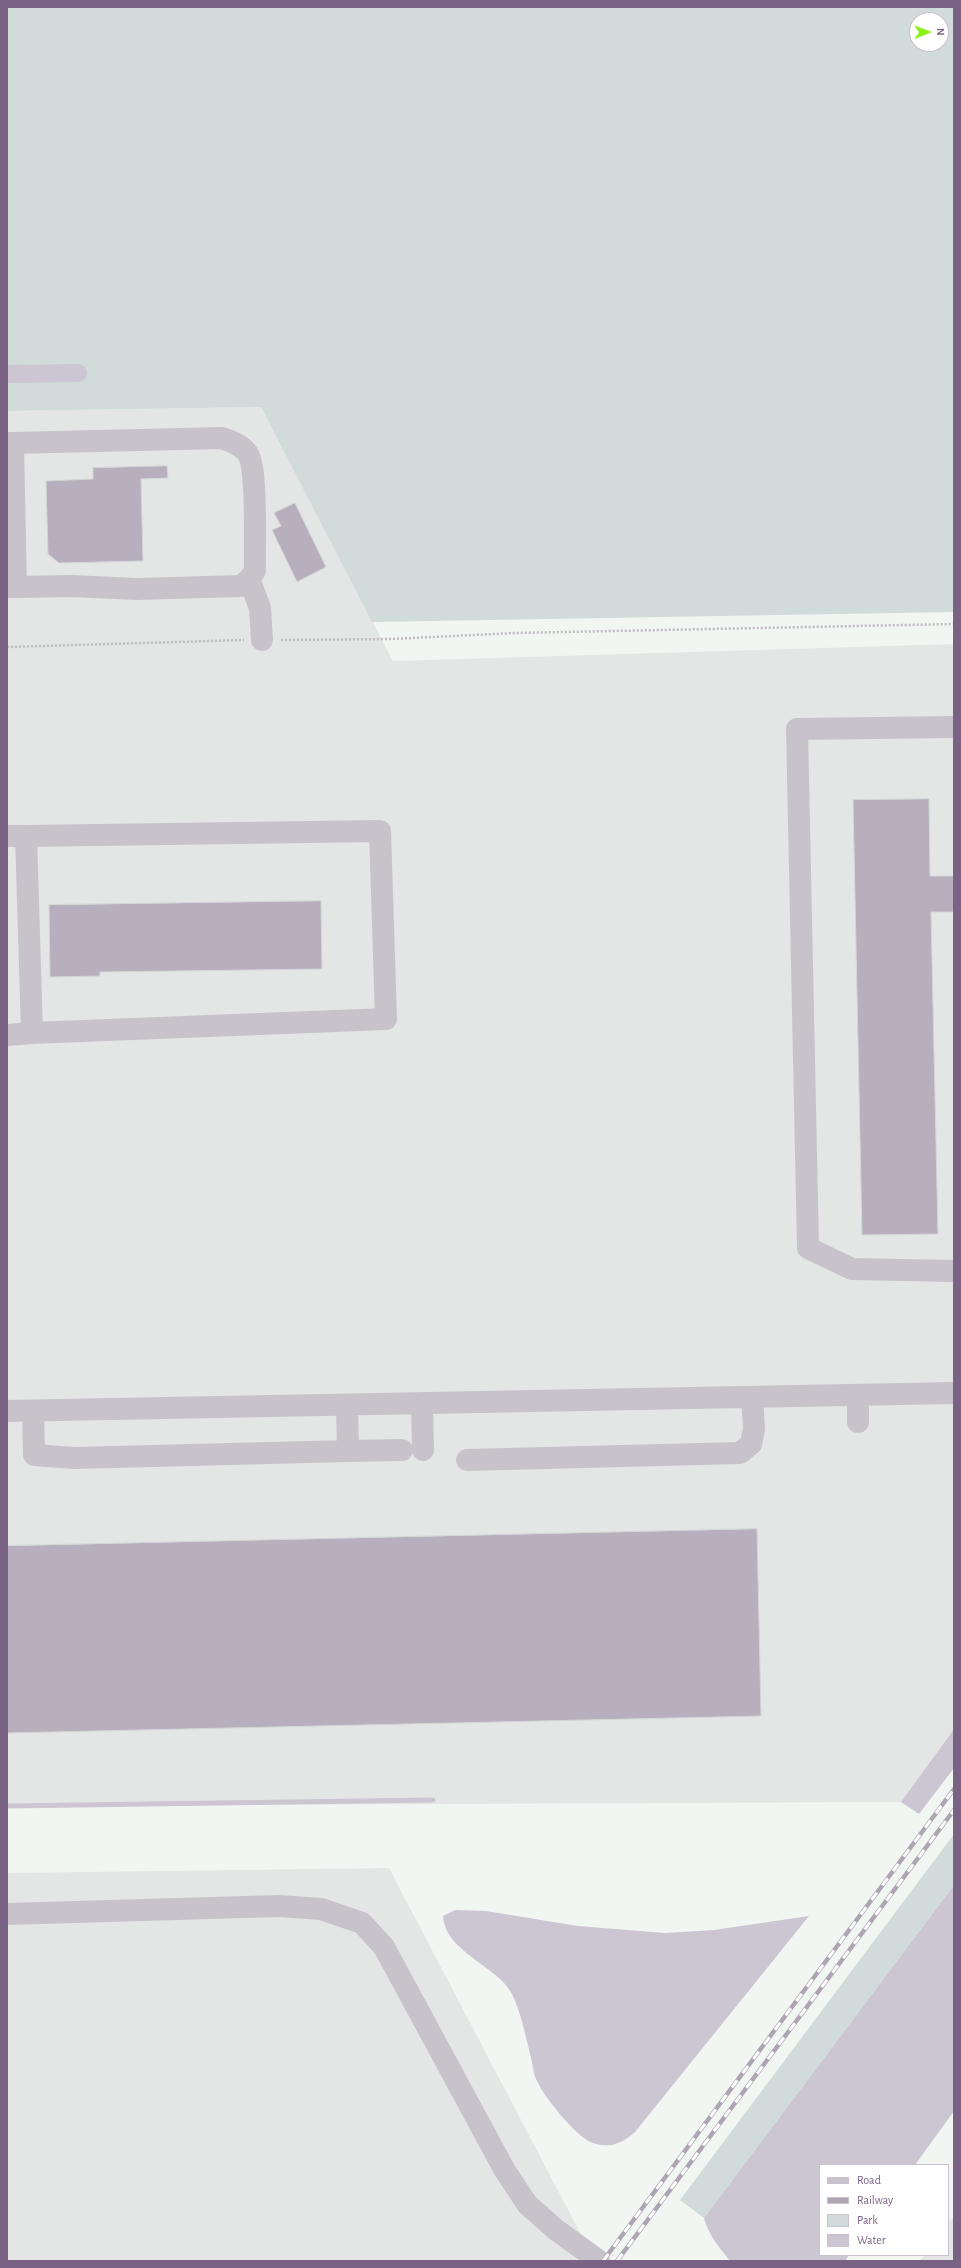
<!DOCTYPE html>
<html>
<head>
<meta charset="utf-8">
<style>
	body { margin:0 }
	#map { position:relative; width:961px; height:2268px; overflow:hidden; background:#f2f6f3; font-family:"Alegreya Sans",sans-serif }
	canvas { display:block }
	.frame { position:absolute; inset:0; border:8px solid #7a6285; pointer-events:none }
	.legend { position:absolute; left:819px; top:2164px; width:130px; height:92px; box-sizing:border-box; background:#fff; border:1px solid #cac0ce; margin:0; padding:5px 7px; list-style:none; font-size:12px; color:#7a6285 }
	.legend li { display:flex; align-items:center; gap:8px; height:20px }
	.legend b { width:20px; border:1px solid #cac0ce }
	.north { position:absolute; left:909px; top:12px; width:40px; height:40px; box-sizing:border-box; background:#fff; border:1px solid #cac0ce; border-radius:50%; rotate:89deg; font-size:11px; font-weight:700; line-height:16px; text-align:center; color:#7a6285 }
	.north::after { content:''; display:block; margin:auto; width:14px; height:18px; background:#8cf117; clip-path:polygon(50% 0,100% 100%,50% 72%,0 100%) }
</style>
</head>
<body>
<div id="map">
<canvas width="961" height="2268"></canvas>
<div class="frame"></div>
<ul class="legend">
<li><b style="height:5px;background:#c8c3ca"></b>Road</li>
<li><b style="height:5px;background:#ada5b1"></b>Railway</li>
<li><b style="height:11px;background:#d0dbda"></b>Park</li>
<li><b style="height:11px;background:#ccc5d2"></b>Water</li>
</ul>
<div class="north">N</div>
</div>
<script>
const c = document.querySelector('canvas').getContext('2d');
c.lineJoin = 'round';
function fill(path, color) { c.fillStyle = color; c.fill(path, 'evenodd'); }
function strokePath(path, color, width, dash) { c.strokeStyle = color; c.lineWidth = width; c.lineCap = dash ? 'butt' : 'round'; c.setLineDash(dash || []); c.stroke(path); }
fill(new Path2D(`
	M 261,407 L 393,661 L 954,644 L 954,1729 L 901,1802 L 7,1806 L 7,411 Z
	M 389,1868 L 587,2246 L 575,2261 L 7,2261 L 7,1873 Z
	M 954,2216 L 954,2261 L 920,2261 L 925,2255 L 948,2255 L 948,2224 Z`), '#e4e6e6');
fill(new Path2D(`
	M 7,7 L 954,7 L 954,612 L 372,622 L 261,407 L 7,411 ZM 917,20 L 941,20 L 941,44 L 917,44 Z
	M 954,1834 L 954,1885 L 704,2218 L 680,2200 Z`), '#d0dbda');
fill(new Path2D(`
	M 954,1729 L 954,1768 L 919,1814 L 901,1802 Z
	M 954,1885 L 954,2111 L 915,2165 L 820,2165 L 820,2255 L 849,2255 L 845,2261 L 730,2261 C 719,2247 709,2236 704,2218 Z
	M 455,1910 L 486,1911 L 578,1926 L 665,1933 L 714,1930 L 809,1916 L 635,2132 C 623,2143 609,2149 593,2143 C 577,2138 544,2097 537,2081 C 533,2074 533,2065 531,2058 C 526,2037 521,2013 512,1994 C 498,1966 445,1952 443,1916 Z`), '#ccc5d2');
strokePath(new Path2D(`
	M 7,1806 L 433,1800`), '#ccc5d2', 5);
strokePath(new Path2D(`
	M 7,374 L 78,373`), '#ccc5d2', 18);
const building = new Path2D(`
	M 167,466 L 168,478 L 141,479 L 143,561 L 59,563 L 48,554 L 46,481 L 93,479 L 93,468 Z
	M 295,503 L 326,567 L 297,582 L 272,530 L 281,526 L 274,513 Z
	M 929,799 L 930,876 L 954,876 L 954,912 L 931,912 L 938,1234 L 862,1235 L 853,800 Z
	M 321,901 L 322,969 L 100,972 L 100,976 L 50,977 L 49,905 Z
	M 757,1529 L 761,1716 L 7,1733 L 7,1546 Z`);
fill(building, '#b7afbd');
strokePath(building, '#d4d7d5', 1);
strokePath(new Path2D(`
	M 281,640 L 391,639 L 515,633 L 954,624
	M 7,647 L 244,640`), '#bebac0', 2.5, [2, 2]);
strokePath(new Path2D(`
	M 7,443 L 13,443 L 16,587 L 7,587
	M 13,443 L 222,438 C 231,441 242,445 248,454 C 258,470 254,548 255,571 L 249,579 L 241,586 L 137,589 L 71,586 L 16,587
	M 249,579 L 260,608 L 262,640
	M 954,727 L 797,729 L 808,1248 L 852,1269 L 954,1271
	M 7,836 L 26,836 L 32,1033 L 7,1035
	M 26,836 L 380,831 L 386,1019 L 32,1033
	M 422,1403 L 423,1450
	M 7,1411 L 954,1393
	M 33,1411 L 34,1455 L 74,1458 L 348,1451 L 347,1405
	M 858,1422 L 858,1395
	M 348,1451 L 402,1450
	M 467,1460 L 740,1453 L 751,1444 L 754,1429 L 752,1397
	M 7,1914 L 279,1906 L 321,1909 L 362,1923 L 384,1947 L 504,2169 L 527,2204 L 555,2229 L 599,2261`), '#c8c3ca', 22);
const rail = new Path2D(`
	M 603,2261 L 954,1789
	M 617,2261 L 954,1810`);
strokePath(rail, '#ada5b1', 4.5);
strokePath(rail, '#fff', 3, [9]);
</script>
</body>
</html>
